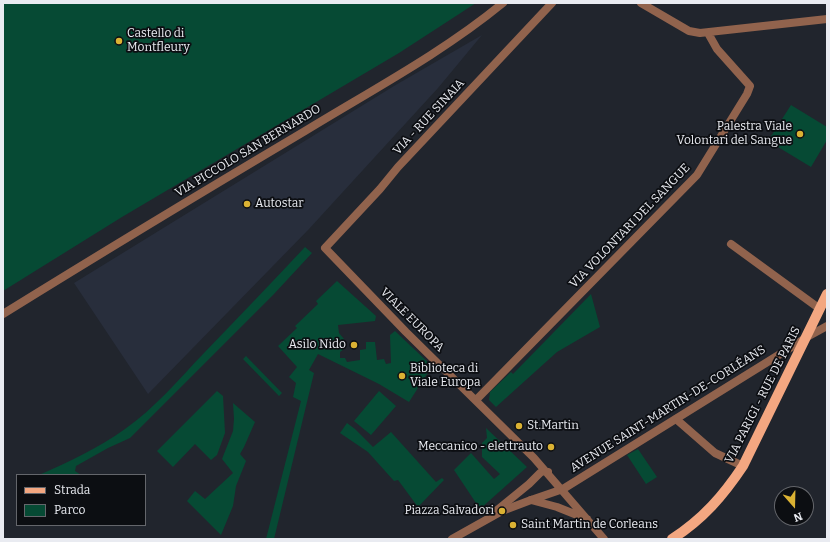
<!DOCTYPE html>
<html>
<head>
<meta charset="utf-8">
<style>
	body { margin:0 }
	#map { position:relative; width:830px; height:542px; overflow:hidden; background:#21252d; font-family:Bitter,serif }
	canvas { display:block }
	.frame { position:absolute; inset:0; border:4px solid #e9ebf1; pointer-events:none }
	.legend { position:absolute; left:16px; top:474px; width:130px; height:52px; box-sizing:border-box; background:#0c0e12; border:1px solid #64666b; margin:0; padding:5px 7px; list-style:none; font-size:12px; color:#e9ebf1 }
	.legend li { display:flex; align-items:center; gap:8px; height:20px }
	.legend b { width:20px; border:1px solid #64666b }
	.north { position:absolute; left:774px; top:486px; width:40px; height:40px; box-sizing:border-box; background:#0c0e12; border:1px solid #64666b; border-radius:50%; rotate:160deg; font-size:11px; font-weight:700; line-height:16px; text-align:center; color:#e9ebf1 }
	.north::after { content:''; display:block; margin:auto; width:14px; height:18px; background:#dbb233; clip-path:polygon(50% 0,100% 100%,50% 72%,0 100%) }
</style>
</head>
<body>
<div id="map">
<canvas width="830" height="542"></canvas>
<div class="frame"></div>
<ul class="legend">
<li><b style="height:5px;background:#f3a781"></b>Strada</li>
<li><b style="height:11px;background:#064a34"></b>Parco</li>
</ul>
<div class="north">N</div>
</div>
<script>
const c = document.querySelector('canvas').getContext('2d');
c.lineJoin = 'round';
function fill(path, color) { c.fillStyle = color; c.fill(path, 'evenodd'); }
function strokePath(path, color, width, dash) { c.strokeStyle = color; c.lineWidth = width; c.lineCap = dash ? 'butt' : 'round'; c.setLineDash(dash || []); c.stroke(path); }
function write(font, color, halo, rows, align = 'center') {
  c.font = font + ' Bitter,serif'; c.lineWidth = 3.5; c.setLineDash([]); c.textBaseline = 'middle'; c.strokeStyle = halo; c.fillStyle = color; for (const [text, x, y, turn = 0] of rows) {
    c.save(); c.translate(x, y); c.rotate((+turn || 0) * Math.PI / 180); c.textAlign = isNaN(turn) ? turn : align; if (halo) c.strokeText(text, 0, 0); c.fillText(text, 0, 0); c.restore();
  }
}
fill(new Path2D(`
	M 482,35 L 438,88 L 309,229 L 148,394 L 74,283 L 394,86 Z`), '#282e3c');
fill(new Path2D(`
	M 3,3 L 476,3 L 399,53 L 122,217 L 3,291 Z
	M 791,105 L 827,127 L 827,140 L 811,167 L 768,141 Z
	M 305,247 L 312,253 L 274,294 L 130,438 L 108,448 L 76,466 L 75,471 L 81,475 L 39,475 C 69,462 98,448 125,429 C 155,408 179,379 204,353 C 238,318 272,282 305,247 Z
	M 337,281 L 376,316 L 375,321 L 338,325 L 339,333 L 344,339 L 342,341 L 344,349 L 340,352 L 340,358 L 345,358 L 347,362 L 360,360 L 360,350 L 366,349 L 366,342 L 375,342 L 377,360 L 384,359 L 386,364 L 391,363 L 390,335 L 395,331 L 432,366 L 409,402 L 379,384 L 318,354 L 309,370 L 314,373 L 274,539 L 266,539 L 301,401 L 293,397 L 296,383 L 289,377 L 297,367 L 278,346 L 297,328 L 295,326 L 318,304 L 316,301 Z
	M 591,294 L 600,327 L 557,352 L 496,407 L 489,400 L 490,392 L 511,372 L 513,374 Z
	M 246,356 L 282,393 L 279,396 L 243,359 Z
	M 217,391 L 223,396 L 225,433 L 217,455 L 211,460 L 195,444 L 173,467 L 157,451 Z
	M 379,391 L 396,406 L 371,435 L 354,421 Z
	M 233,403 L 255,422 L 244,447 L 240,454 L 246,461 L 236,486 L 233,506 L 221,535 L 187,501 L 195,491 L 205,499 L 233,473 L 222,459 L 233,431 L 234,419 Z
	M 347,423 L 355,429 L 373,447 L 391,432 L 436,482 L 442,478 L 444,480 L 418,507 L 398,480 L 394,481 L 368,452 L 340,433 Z
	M 486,428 L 527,467 L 480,509 L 454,470 L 471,453 L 494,479 L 500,474 L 482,457 L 482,443 L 487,438 Z
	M 638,449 L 657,477 L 646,484 L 627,455 Z`), '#064a34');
strokePath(new Path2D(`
	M 552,3 L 398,167 L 380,189 L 325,248 L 406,332 L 534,458 L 604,539
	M 641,3 L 689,31 L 700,33 L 827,19
	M 731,244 L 820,309
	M 807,337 L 827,326
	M 476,400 L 697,175 L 747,94 L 750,86 L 717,49 L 708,33
	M 676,419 L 715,453 L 743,466
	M 531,500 L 557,507 L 587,519
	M 531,500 L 563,489
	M 491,515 L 529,484 L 540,473 L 543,471 L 548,472`), '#91634d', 8);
strokePath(new Path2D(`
	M 3,314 C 103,252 204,191 305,131 C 372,90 442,53 503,3
	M 563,489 L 806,338
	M 452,539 L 502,511 L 531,500`), '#91634d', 8);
strokePath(new Path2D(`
	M 672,539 C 703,519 723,496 743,466 L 827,294`), '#f3a781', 10);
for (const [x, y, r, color] of [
	[119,41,4,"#dbb233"],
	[800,134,4,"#dbb233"],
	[247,204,4,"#dbb233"],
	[354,345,4,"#dbb233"],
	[402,376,4,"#dbb233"],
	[519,426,4,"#dbb233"],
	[551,447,4,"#dbb233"],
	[502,511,4,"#dbb233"],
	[513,525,4,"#dbb233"]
]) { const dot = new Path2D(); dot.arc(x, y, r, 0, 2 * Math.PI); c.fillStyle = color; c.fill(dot); strokePath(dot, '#0c0e12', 1.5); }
write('12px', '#e9ebf1', '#0c0e12', [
	["Castello di",127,34],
	["Montfleury",127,48],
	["Palestra Viale",792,127,"right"],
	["Volontari del Sangue",792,141,"right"],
	["Autostar",255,204],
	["Asilo Nido",346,345,"right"],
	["Biblioteca di",410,369],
	["Viale Europa",410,383],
	["St.Martin",527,426],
	["Meccanico - elettrauto",543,447,"right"],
	["Piazza Salvadori",494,511,"right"],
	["Saint Martin de Corleans",521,525]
], 'left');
write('12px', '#e9ebf1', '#0c0e12', [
	["VIA - RUE SINAIA",429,117,-47],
	["VIA PICCOLO SAN BERNARDO",248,151,-31],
	["VIA VOLONTARI DEL SANGUE",630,226,-46],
	["VIALE EUROPA",412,320,45],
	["VIA PARIGI - RUE DE PARIS",763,395,-63],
	["AVENUE SAINT-MARTIN-DE-CORLÉANS",668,409,-32]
]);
</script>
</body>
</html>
